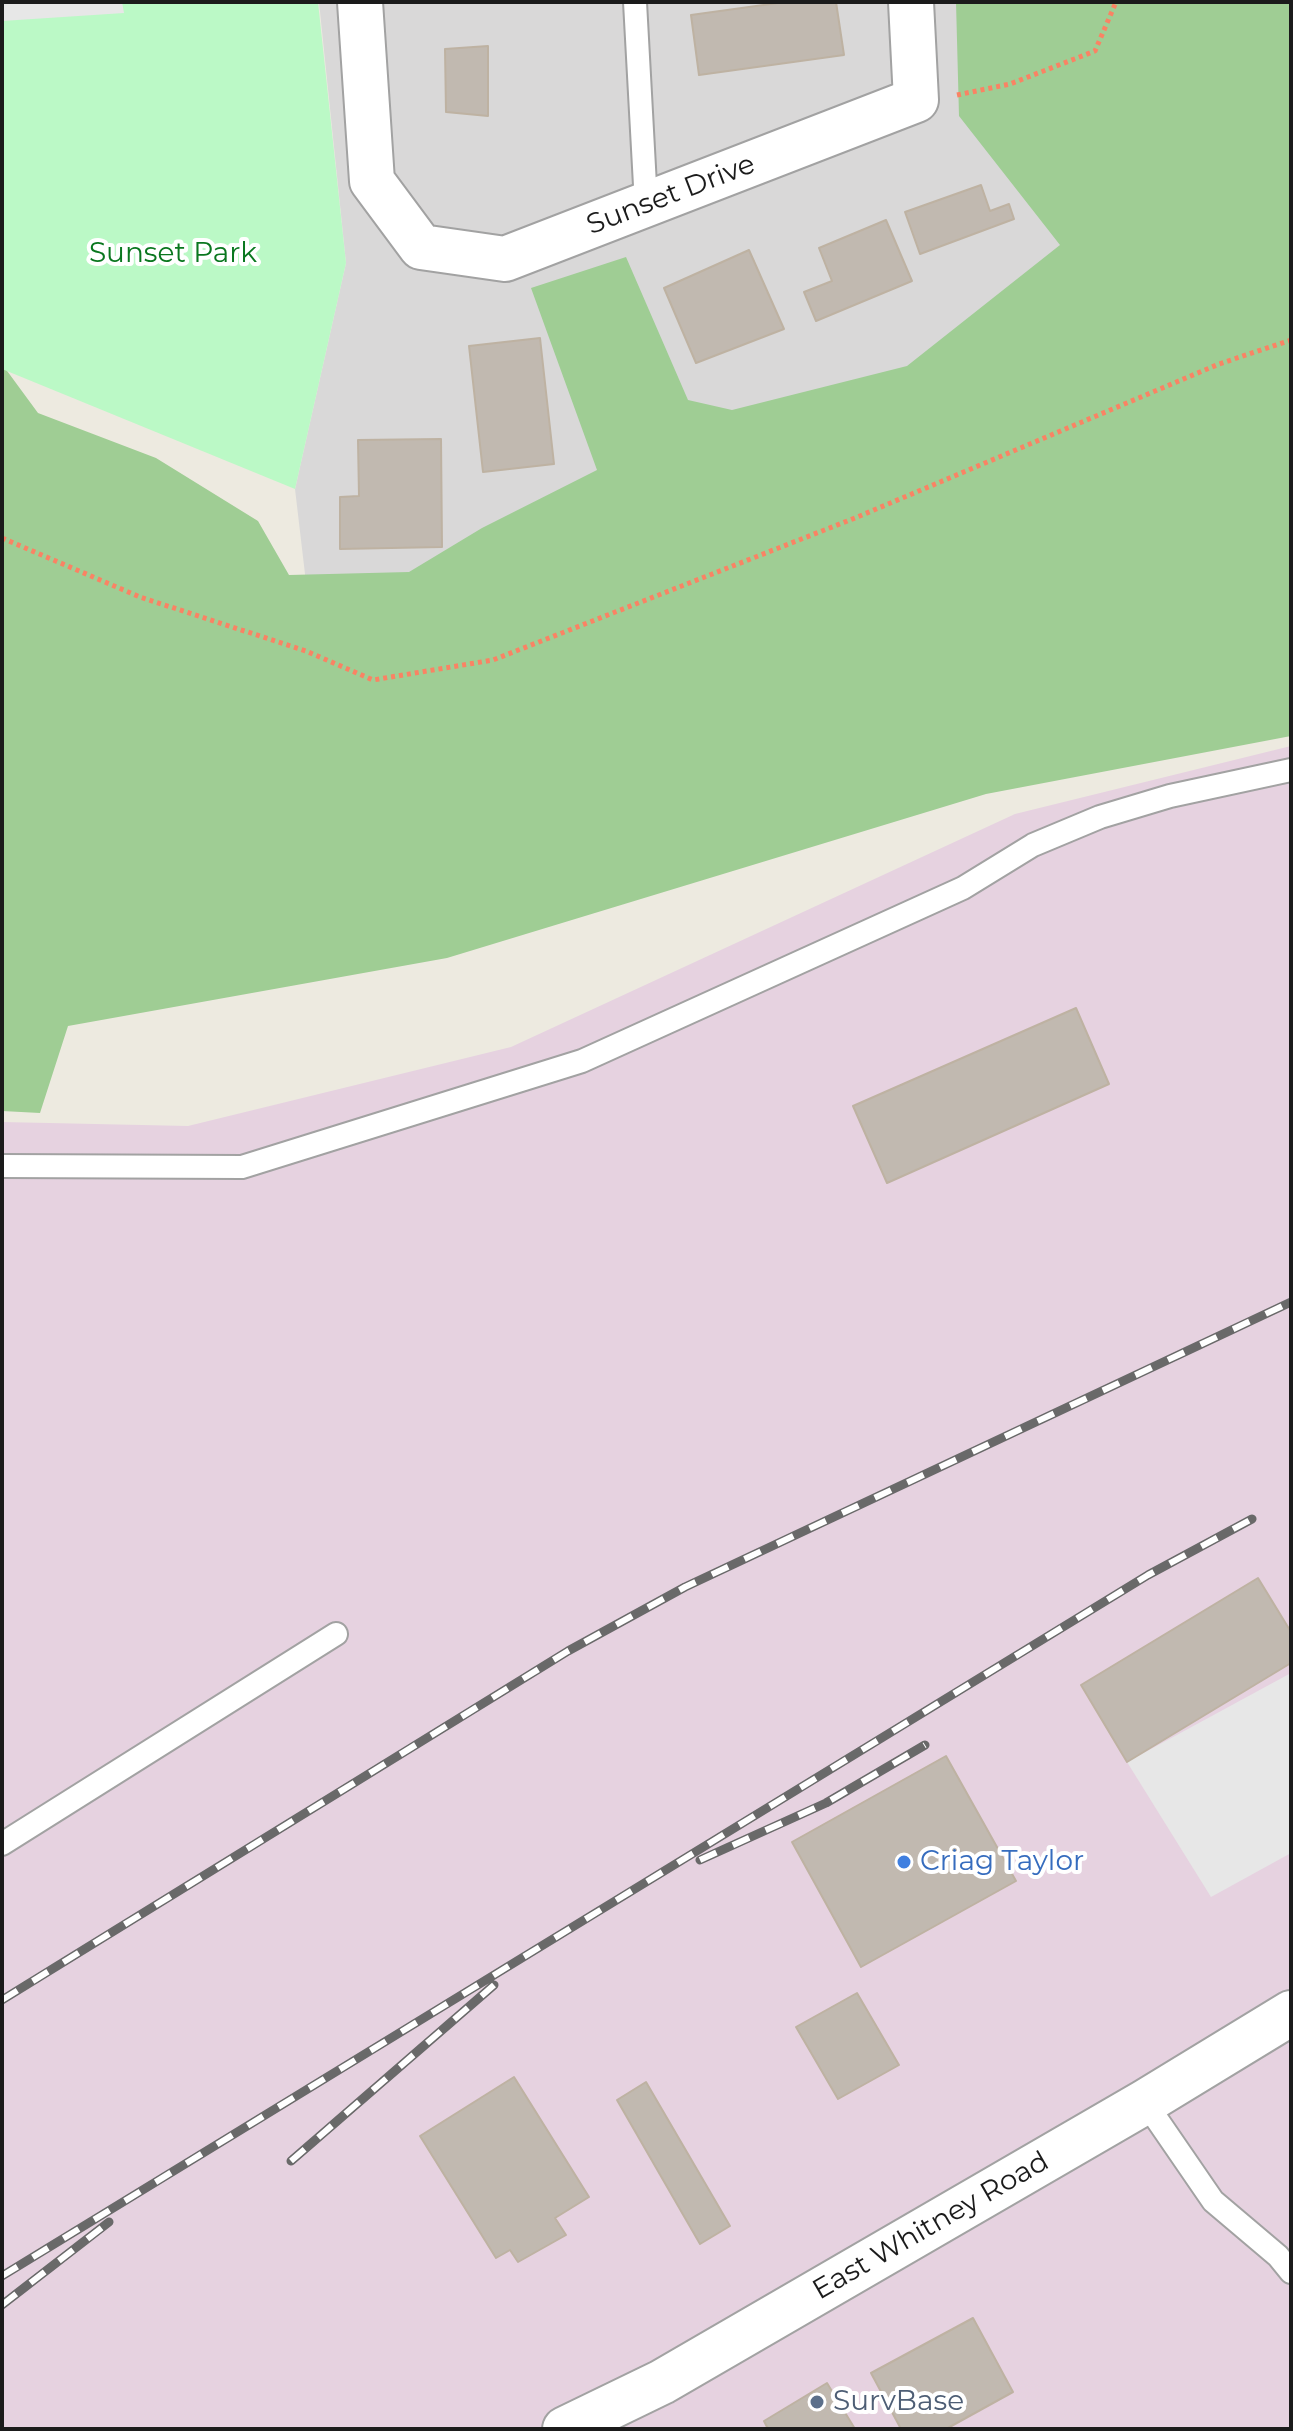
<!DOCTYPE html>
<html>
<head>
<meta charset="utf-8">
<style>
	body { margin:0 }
	#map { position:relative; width:1293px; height:2431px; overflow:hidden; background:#edeae0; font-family:Montserrat,sans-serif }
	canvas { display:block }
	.frame { position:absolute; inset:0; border:4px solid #1b1b1b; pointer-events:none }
</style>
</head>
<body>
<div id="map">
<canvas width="1293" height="2431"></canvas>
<div class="frame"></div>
</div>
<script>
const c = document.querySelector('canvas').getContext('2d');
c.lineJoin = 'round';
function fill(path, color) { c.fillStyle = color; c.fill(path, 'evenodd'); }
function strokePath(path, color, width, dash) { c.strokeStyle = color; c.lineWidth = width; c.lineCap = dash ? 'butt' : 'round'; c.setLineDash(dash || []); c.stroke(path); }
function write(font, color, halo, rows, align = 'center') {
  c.font = font + ' Montserrat,sans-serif'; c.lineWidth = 8; c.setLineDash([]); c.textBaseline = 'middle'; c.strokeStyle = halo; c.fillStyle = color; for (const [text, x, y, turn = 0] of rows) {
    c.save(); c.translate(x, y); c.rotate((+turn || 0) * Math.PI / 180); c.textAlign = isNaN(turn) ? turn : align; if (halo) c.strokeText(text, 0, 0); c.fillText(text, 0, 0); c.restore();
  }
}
fill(new Path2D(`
	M 319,2 L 1291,2 L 1291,289 L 628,581 L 307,591 L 295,489 L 346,263 Z`), '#d9d8d8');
fill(new Path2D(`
	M 1291,746 L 1291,2429 L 2,2429 L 2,1122 L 188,1126 L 511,1047 L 1015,814 Z`), '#e6d2e0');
fill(new Path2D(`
	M 956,2 L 1291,2 L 1291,736 L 986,794 L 447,958 L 68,1026 L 40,1113 L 2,1111 L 2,364 L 38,413 L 156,458 L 258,521 L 289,575 L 409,572 L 482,528 L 597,470 L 531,288 L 626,257 L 688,400 L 732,410 L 907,366 L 1060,245 L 959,116 Z`), '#9fcd94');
fill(new Path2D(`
	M 2,2 L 318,2 L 346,263 L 295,489 L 2,369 Z`), '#bbf9c6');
fill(new Path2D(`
	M 2,2 L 122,2 L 124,13 L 2,21 Z
	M 1291,1673 L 1291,1853 L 1211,1897 L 1127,1762 Z`), '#e7e7e7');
const building = new Path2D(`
	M 785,2 L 836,2 L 844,55 L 699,75 L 691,15 Z
	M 488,46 L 488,116 L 446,112 L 445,49 Z
	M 981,185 L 990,211 L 1009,204 L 1014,219 L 920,254 L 905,212 Z
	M 886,220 L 912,281 L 816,321 L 804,292 L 832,281 L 819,248 Z
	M 749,250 L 784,329 L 696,363 L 664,288 Z
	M 540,338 L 554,464 L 483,472 L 469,346 Z
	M 441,439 L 442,547 L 340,549 L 340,497 L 359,496 L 358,440 Z
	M 1076,1008 L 1109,1084 L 887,1183 L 853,1106 Z
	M 1258,1578 L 1291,1632 L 1291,1663 L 1127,1762 L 1081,1685 Z
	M 946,1756 L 1016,1881 L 861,1967 L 792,1842 Z
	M 857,1993 L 899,2065 L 838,2099 L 796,2027 Z
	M 514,2077 L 589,2197 L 555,2218 L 566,2235 L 518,2262 L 510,2250 L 496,2258 L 420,2136 Z
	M 646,2082 L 730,2226 L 700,2244 L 617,2100 Z
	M 973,2318 L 1013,2392 L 946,2429 L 901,2429 L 871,2373 Z
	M 827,2383 L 855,2429 L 768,2429 L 764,2421 Z`);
fill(building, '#c1b9b0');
strokePath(building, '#beb2a2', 2);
const service = new Path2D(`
	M 635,2 L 646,204
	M 2,1166 L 242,1167 L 582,1061 L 963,888 L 1033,845 L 1100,817 L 1170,796 L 1291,770
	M 2,1844 L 336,1634
	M 1145,2102 L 1213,2201 L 1278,2256 L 1291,2272`);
const minor = new Path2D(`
	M 360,2 L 372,181 L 421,247 L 505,259 L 916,100 L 911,2
	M 565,2429 L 662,2382 L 1145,2102 L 1291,2013`);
strokePath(service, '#a2a2a2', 26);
strokePath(minor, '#a2a2a2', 48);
strokePath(new Path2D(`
	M 957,95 L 1010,84 L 1095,51 L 1116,2
	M 2,538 L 140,597 L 306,651 L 373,680 L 493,660 L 855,518 L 1219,364 L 1291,340`), '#fa8364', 5, [4, 4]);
strokePath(service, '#fff', 22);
strokePath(minor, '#fff', 44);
const rail = new Path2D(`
	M 700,1860 L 826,1803 L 925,1745
	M 2,2000 L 568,1651 L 685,1587 L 1291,1302
	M 291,2161 L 494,1985
	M 2,2276 L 1148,1575 L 1252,1519
	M 2,2305 L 109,2222`);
strokePath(rail, '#696969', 9);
strokePath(rail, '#fff', 6, [18]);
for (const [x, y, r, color] of [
	[904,1862,8,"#3f7fe0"],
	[817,2402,8,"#5c6f8a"]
]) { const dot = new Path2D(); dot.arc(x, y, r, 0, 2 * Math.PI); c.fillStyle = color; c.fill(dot); strokePath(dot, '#fff', 3); }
write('28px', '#1b1b1b', '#fff', [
	["Sunset Drive",671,195,-21],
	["East Whitney Road",931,2226,-30]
]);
write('28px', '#0a771f', '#fff', [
	["Sunset Park",173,254]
]);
write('28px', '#366cbe', '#fff', [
	["Criag Taylor",920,1862]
], 'left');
write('28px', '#4e5e75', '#fff', [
	["SurvBase",833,2402]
], 'left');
</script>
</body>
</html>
